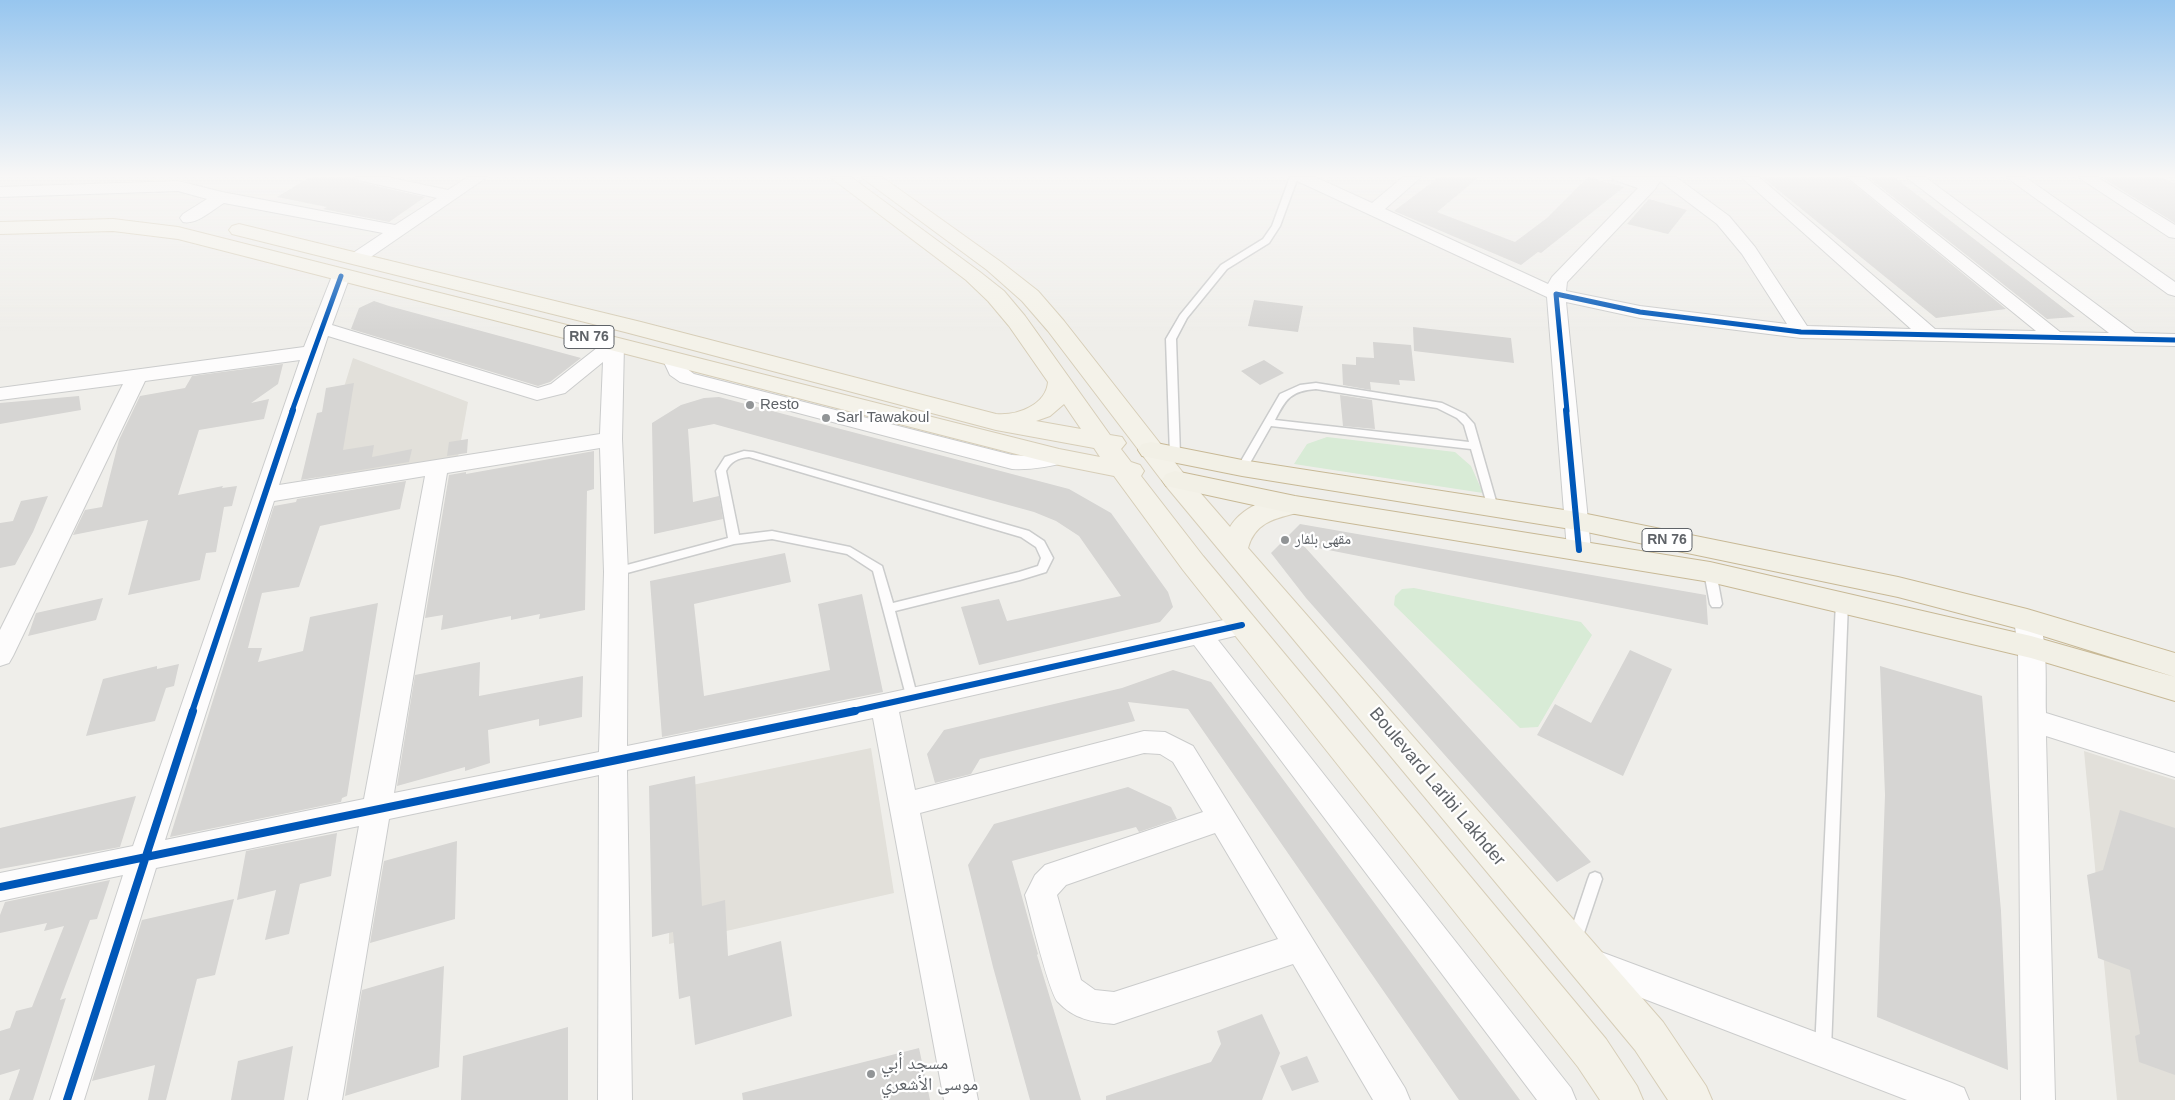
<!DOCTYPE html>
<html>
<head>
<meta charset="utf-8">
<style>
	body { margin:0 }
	canvas { display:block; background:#efeeea }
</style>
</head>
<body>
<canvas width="2175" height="1100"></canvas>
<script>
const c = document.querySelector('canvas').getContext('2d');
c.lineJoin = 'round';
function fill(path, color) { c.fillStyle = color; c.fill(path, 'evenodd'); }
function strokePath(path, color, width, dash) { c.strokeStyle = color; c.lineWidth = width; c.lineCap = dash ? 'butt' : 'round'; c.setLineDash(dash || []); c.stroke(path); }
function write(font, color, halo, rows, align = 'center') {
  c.font = font + ' Arial,"Noto Naskh Arabic",sans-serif'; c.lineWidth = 4.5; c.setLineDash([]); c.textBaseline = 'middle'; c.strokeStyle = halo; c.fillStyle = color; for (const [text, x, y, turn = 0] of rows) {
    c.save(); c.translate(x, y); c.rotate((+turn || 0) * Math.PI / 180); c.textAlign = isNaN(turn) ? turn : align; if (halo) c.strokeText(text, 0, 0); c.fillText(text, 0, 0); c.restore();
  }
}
fill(new Path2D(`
	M 353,358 L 468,402 L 458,457 L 316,478 Z
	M 871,748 L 894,893 L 669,944 L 668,790 Z
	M 2084,751 L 2175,780 L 2175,1100 L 2117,1100 Z`), '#e2e0da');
fill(new Path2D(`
	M 1327,437 L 1455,452 L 1471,466 L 1483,493 L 1294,464 L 1307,444 Z
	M 1414,588 L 1581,622 L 1592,635 L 1538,727 L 1520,728 L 1394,605 L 1395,596 L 1402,589 Z`), '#d8ebd6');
fill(new Path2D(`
	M 310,177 L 354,177 L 358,182 L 425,197 L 389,222 L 323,209 L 327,207 L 277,197 Z
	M 1439,177 L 1479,177 L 1437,212 L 1515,242 L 1547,218 L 1588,177 L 1624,187 L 1541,253 L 1538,252 L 1521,265 L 1394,211 Z
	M 1762,177 L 1845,177 L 2006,309 L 1936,318 Z
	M 1868,177 L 1894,177 L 2075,317 L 2047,319 Z
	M 2101,177 L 2160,177 L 2175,183 L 2175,223 Z
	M 1649,199 L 1687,210 L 1668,234 L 1627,224 Z
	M 1254,300 L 1303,306 L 1298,332 L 1248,326 Z
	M 374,301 L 389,306 L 581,358 L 550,382 L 538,386 L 351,329 L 359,308 Z
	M 1413,327 L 1511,338 L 1514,363 L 1414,351 Z
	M 1373,342 L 1411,345 L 1415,381 L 1399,380 L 1400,385 L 1370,382 L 1371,390 L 1343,385 L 1342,364 L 1356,365 L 1356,357 L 1374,358 Z
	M 1264,360 L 1284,373 L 1260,385 L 1241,371 Z
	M 283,364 L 278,384 L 251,403 L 269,399 L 264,419 L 199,430 L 178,495 L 223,486 L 222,488 L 237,486 L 232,506 L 224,507 L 216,552 L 206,553 L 200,580 L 128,595 L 148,520 L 73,535 L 85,510 L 102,507 L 119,440 L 140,396 L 185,388 L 192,376 Z
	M 354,383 L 343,450 L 374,445 L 372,457 L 412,449 L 409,462 L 301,480 L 317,413 L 322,412 L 326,388 Z
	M 1340,395 L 1372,400 L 1375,429 L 1343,426 Z
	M 79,396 L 81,410 L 0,424 L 0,403 Z
	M 719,397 L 1069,489 L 1111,513 L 1168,592 L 1173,607 L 1160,622 L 979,665 L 961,607 L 999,599 L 1007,621 L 1121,596 L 1079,536 L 1056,521 L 1034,512 L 714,424 L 688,429 L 693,502 L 719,496 L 723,519 L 654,534 L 652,423 L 681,405 L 704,398 Z
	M 468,439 L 467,453 L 447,456 L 449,442 Z
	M 594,451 L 594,489 L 587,491 L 585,610 L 539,619 L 540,614 L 511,620 L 511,616 L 441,630 L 443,615 L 425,618 L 449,475 L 466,472 L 466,474 Z
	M 406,481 L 400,509 L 320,526 L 299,587 L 262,593 L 248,648 L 262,648 L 258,662 L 303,651 L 310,617 L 378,603 L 347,796 L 342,798 L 341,802 L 170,837 L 274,506 L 296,502 L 297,499 Z
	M 48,496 L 33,532 L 15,565 L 0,568 L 0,523 L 13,521 L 21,501 Z
	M 1300,524 L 1706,595 L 1708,625 L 1303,545 L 1591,862 L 1557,882 L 1306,598 L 1271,553 Z
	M 785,553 L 791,582 L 694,604 L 704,696 L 830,670 L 818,604 L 862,594 L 883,692 L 662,737 L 650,581 Z
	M 103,598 L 96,620 L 28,636 L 36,613 Z
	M 1630,650 L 1672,669 L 1623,776 L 1537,735 L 1555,704 L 1591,723 Z
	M 480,662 L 479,696 L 583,676 L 582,717 L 539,726 L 539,719 L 488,730 L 490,763 L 465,771 L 465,767 L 397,786 L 415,675 Z
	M 179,664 L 174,686 L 166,688 L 155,721 L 86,736 L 103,679 L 157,666 L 157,669 Z
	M 1880,666 L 1982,696 L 2001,911 L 2008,1070 L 1877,1017 L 1885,795 Z
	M 1173,670 L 1211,682 L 1520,1100 L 1459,1100 L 1188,709 L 1128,702 L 1135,721 L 980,759 L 971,774 L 935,783 L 927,754 L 944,730 L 1122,688 Z
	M 695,776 L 702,906 L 725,900 L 728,956 L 781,941 L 792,1016 L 695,1045 L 690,996 L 679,999 L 673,932 L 652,937 L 649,786 Z
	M 1128,787 L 1171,807 L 1177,819 L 1139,832 L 1136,827 L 1012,861 L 1038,954 L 1037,955 L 1081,1100 L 1030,1100 L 993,967 L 968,865 L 994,824 Z
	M 136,796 L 120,847 L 0,869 L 0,828 Z
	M 2120,810 L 2175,828 L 2175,1075 L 2139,1062 L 2135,1036 L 2140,1034 L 2130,970 L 2098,958 L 2087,875 L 2103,870 Z
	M 337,833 L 331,876 L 300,884 L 289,934 L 265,940 L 276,890 L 237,900 L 246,851 Z
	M 457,841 L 455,919 L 370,943 L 384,861 Z
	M 110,880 L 97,919 L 90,920 L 60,1000 L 66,998 L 33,1100 L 9,1100 L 20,1069 L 0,1075 L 0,1031 L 10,1028 L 16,1011 L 32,1007 L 64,926 L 44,931 L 47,923 L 0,933 L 0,915 L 5,902 Z
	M 234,899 L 215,975 L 197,979 L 166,1100 L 148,1100 L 155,1065 L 92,1081 L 142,920 Z
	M 444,966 L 439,1067 L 345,1096 L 362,990 Z
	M 1262,1014 L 1280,1053 L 1262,1100 L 1106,1100 L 1106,1096 L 1211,1062 L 1221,1044 L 1217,1031 Z
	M 568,1027 L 568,1100 L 461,1100 L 463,1056 Z
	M 293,1046 L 284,1100 L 231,1100 L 238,1061 Z
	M 919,1048 L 930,1100 L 743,1100 L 742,1093 Z
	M 1307,1056 L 1319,1082 L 1292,1091 L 1280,1066 Z`), '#d6d5d3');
const service = new Path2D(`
	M 1290,177 L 1298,177 L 1280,226 L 1269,243 L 1227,269 L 1187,318 L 1176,339 L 1180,455 L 1179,457 L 1171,457 L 1170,455 L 1166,339 L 1180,315 L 1221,265 L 1263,239 L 1272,226 Z
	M 1316,383 L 1442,403 L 1465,414 L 1474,424 L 1498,508 L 1497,511 L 1493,512 L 1488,508 L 1471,449 L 1271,426 L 1246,470 L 1238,470 L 1237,468 L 1280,394 L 1300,385 ZM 1316,389 L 1437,408 L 1457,418 L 1464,425 L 1469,442 L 1275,420 C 1286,399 1290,391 1316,389 Z
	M 744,451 L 753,452 L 1029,531 L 1044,541 L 1053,558 L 1046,572 L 1020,580 L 895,611 L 918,699 L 916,703 L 912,704 L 908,703 L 873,571 L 847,554 L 772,539 L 734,544 L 616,576 L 612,575 L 610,572 L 612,569 L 728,538 L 716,471 L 725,457 ZM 749,457 L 1021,537 L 1036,547 L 1041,558 L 1038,566 L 1019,572 L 893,603 L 882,566 L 850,547 L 772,531 L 739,535 L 726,471 C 731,461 738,458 749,457 Z
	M 1710,568 L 1716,572 L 1722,604 L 1720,607 L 1712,607 L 1710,604 L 1704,572 Z
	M 1842,598 L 1846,599 L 1848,602 L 1831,1050 L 1829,1056 L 1823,1058 L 1817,1056 L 1815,1050 L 1836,602 L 1838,599 Z
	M 1595,872 L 1600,874 L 1602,879 L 1582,939 L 1580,944 L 1575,946 L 1570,944 L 1568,939 L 1588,879 L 1590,874 Z`);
const minor = new Path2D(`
	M 356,177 L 387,177 L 448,190 L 468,177 L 487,177 L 362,263 L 350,263 L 347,259 L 350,255 L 383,233 L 224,203 C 212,210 197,225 183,222 L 180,218 L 183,214 L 207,199 L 178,191 L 0,197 L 0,187 L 178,181 L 222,192 L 395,225 L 437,198 L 358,180 Z
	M 1293,177 L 1315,177 L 1372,203 L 1403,177 L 1421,177 L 1385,209 L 1548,284 L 1552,277 L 1638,188 L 1614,180 L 1612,177 L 1676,177 L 1729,216 L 1755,247 L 1807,326 L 1911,329 L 1741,177 L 1759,177 L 1935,329 L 2036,331 L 1847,177 L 1865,177 L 2060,332 L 2109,333 L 1906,177 L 1925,177 L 2135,333 L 2175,334 L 2175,346 L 1801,338 L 1640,318 L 1566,302 L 1591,550 L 1587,556 L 1579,558 L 1571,556 L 1567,550 L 1547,297 L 1295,180 ZM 1660,181 L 1717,224 L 1742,254 L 1787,324 L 1640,306 L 1566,291 L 1567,282 L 1655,189 Z
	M 2006,177 L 2025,177 L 2175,282 L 2175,296 L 2168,294 Z
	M 2078,177 L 2097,177 L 2175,225 L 2175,238 L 2169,237 Z
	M 341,271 L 347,272 L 350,276 L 332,325 L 538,388 L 551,384 L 607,340 L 621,340 L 624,344 L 622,439 L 628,572 L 627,746 L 884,694 L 1242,616 L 1251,618 L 1255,625 L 1251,632 L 1218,640 L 1571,1088 L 1576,1100 L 1537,1100 L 1194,645 L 899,712 L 915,790 L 1144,731 L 1165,732 L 1193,746 L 1405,1088 L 1410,1100 L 1373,1100 L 1293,964 L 1114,1024 C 1092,1022 1074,1019 1058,1002 C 1049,993 1030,913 1025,895 L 1035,875 L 1045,865 L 1203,812 L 1173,762 L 1160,754 L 1144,753 L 920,813 L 978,1100 L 944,1100 L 873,718 L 627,770 L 632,1100 L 598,1100 L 599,775 L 389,819 L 342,1100 L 308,1100 L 359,826 L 156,868 L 84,1100 L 50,1100 L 123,875 L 0,901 L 0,873 L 133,846 L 300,360 L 145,381 L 13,656 L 9,663 L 0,666 L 0,630 L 123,384 L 0,400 L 0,388 L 304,347 L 332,276 L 335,272 ZM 328,336 L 537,400 L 565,393 L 603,362 L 600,434 L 279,485 ZM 600,448 L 604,572 L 599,752 L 394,793 L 447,473 ZM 425,476 L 364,799 L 165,840 L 274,501 ZM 1215,833 L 1278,939 L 1114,992 L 1095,990 L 1081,980 L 1057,895 L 1066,885 Z
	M 673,354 L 680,356 L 686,368 L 694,374 L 1012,455 L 1030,456 L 1059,450 L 1067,452 L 1070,457 L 1067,462 C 1048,467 1031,470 1012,469 L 680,382 L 670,375 L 663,360 L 666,356 Z
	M 2027,611 L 2036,613 C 2049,638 2045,685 2046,713 L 2175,753 L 2175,777 L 2046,736 L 2055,1100 L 2021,1100 L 2018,647 L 2014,620 L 2018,613 Z
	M 1593,949 L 1952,1083 L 1964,1088 L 1969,1100 L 1907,1100 L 1582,975 L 1577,964 L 1582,953 Z`);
const primary = new Path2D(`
	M 830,177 L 851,177 L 980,272 L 1004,291 L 1025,316 L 1110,435 L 1122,437 L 1126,443 L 1121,449 L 1131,462 L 1140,465 L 1144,471 L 1141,476 L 1203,556 L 1606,1039 L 1637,1086 L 1643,1100 L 1600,1100 L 1578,1067 L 1183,570 L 1114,476 L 1059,465 L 178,239 L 113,231 L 0,234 L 0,222 L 113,219 L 178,227 L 1059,449 L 1100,457 L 1094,448 L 996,430 L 625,332 L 232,234 L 229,230 L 232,226 L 239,224 L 641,322 L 996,414 C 1017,416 1046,405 1048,382 L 1009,326 L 988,301 L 966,280 ZM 1064,404 L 1081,429 L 1036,421 L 1050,416 Z
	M 861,177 L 882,177 L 1001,262 L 1038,291 L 1064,321 L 1184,474 L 1230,527 C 1244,504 1279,492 1304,499 L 1308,505 L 1304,511 C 1280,518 1256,519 1248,548 L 1663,1022 L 1706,1086 L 1712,1100 L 1668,1100 L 1635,1050 L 1166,486 L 1048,331 L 1022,301 L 987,270 Z`);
const trunk = new Path2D(`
	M 1151,442 L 1242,460 L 1577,512 L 1898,577 L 2027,609 L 2175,653 L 2175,677 L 2027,631 L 1898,597 L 1577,530 L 1242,476 L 1142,456 L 1138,450 L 1142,444 Z
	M 1175,471 L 1295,496 L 1710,562 L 2031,636 L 2175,677 L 2175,701 L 2031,658 L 1710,582 L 1295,514 L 1166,486 L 1162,480 L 1166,474 Z`);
strokePath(service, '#cbcccc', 3);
strokePath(minor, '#cbcccc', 2);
strokePath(primary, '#d7ceb8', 2);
strokePath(trunk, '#c8b996', 2);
fill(service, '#fdfcfc');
fill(minor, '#fdfcfc');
fill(primary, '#f4f2e9');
fill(trunk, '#f2f0e6');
strokePath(new Path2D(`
	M 292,411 L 341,276
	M 1567,411 L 1556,294 L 1640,312 L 1801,332 L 2175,340`), '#0057b8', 5);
strokePath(new Path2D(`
	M 1566,410 L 1579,550
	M 192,712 L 293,410
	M 848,712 L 1242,625`), '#0057b8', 6);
strokePath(new Path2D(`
	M 0,887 L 855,711
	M 67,1100 L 193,711`), '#0057b8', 8);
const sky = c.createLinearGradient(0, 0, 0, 331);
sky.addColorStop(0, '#97c6ef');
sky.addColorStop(0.53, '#f8f7f6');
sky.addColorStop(1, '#f8f7f600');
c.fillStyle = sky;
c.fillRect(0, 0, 2175, 331);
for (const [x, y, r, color] of [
	[750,405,5,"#919496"],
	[826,418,5,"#919496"],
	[1285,540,5,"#919496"],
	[871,1074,5,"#919496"]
]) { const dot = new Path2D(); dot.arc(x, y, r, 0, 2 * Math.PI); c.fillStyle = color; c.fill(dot); strokePath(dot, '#fff', 2); }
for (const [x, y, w] of [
	[589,337,50],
	[1667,540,50]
]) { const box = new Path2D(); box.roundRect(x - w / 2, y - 11.5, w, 23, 4); c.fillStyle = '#fff'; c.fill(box); strokePath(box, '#5f6368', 1); }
write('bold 14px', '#5f6368', null, [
	["RN 76",589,337],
	["RN 76",1667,540]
]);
write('15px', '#5f6368', '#fff', [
	["Resto",760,405],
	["Sarl Tawakoul",836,418],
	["مقهى بلفار",1295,540]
], 'left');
write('18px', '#5f6368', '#fff', [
	["Boulevard Laribi Lakhder",1437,787,50]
]);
write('18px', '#5f6368', '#fff', [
	["مسجد أبي",881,1064],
	["موسى الأشعري",881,1085]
], 'left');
</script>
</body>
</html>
